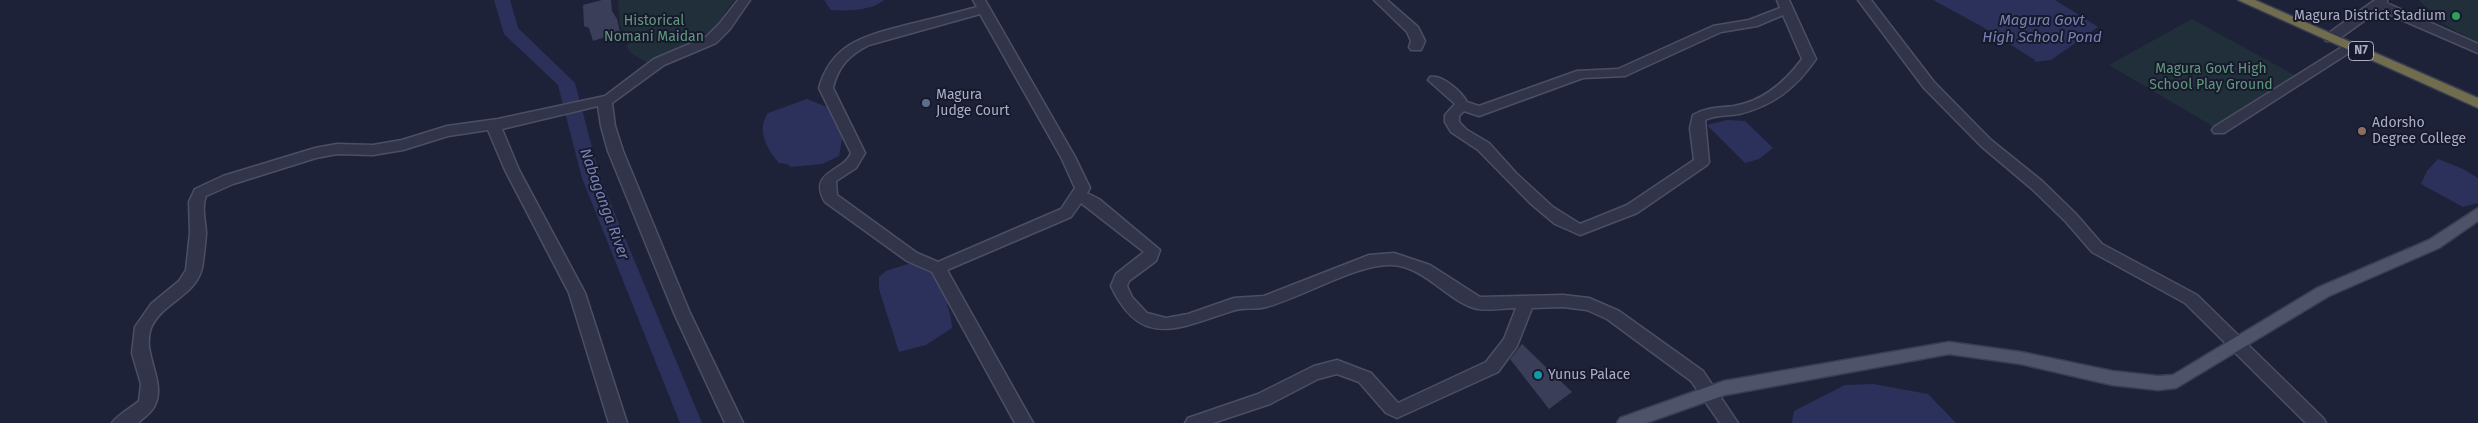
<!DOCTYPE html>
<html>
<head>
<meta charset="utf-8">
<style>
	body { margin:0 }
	canvas { display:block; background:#1e2238 }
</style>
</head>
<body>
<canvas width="2478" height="423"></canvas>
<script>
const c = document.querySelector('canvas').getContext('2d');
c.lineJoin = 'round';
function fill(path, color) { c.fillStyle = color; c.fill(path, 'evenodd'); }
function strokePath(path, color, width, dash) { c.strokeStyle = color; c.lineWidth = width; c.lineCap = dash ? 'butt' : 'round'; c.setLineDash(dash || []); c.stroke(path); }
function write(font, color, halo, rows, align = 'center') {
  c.font = font + ' "Fira Sans",sans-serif'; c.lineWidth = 4; c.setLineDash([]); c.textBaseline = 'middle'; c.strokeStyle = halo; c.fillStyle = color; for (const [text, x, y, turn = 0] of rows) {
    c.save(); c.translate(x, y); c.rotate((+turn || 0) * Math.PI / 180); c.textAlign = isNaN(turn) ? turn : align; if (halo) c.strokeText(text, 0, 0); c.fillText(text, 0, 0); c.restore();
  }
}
fill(new Path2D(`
	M 618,0 L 735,0 C 726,9 724,16 717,25 C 703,45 670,53 648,63 L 632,54 L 626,46 L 629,43 L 620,25 Z
	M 2419,0 L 2478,0 L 2478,43 L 2440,22 Z
	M 2192,19 L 2296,76 L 2214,127 L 2109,65 Z`), '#202f39');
fill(new Path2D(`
	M 824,0 L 884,0 C 872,11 847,11 831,10 Z
	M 1933,0 L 2055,0 L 2098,27 L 2051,60 L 2035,62 L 2035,60 L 1981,26 Z
	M 807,99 L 829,108 L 843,134 L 839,156 L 822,164 L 791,167 L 787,164 L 779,163 C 767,149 756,130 768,113 Z
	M 1727,120 L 1745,121 L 1773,148 L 1759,159 L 1745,163 L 1707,125 Z
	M 2438,159 L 2463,169 L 2478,178 L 2478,203 L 2463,207 L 2421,184 L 2427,171 Z
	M 911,263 C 916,265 924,267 929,271 C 941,280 952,314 952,328 L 926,345 L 899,352 L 879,289 L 879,277 L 886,271 Z
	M 1873,384 L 1928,394 L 1956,423 L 1792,423 L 1794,411 L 1845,385 Z`), '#2b315a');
fill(new Path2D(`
	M 494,0 L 510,0 L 518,28 L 575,83 L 600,178 L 702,423 L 680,423 L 582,178 L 558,85 L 504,34 Z`), '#2b315a');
fill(new Path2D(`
	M 602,0 L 611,0 L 612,11 L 617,19 L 620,32 L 593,41 L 589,28 L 584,26 L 583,5 Z
	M 1522,344 L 1572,392 L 1549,409 L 1510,359 Z`), '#3a3e59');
const minor = new Path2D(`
	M 738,0 L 750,0 L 730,29 L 716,43 L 664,65 L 612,103 L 615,126 L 623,151 L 690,313 L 743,423 L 725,423 L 674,313 L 608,151 L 601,126 L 598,106 L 502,129 L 519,170 L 585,293 L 627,423 L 609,423 L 569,293 L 505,170 L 488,130 L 448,136 L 403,150 L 373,155 L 337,154 L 316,158 L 233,184 L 206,196 C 201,208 206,222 206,234 C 205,245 204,257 202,268 C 196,296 161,303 151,328 C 141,354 168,383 154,407 C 151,413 143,418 138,423 L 112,423 C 115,417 132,407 139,401 L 141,384 L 132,353 L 135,327 L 151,304 L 179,281 L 186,270 L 190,233 L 189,202 L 195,189 L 223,176 L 315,148 L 337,144 L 373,145 L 402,140 L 447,126 L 498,119 L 605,96 L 654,59 L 706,37 L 720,23 Z
	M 973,0 L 985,0 L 1075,157 L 1090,188 L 1087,193 L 1099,199 L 1160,250 L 1156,261 L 1129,281 L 1127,286 L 1132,297 L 1147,313 L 1166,318 L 1188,314 L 1234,298 L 1264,296 L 1369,255 L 1394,253 L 1430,265 L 1480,297 L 1563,295 L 1589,298 L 1619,311 L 1703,371 L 1738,423 L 1720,423 L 1691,381 L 1607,319 L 1587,310 L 1563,307 L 1532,308 L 1517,346 L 1498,372 L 1397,418 L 1386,413 L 1359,382 L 1337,374 L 1318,379 L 1270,404 L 1213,423 L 1185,423 L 1188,418 L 1258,394 L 1314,366 L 1337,360 L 1371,373 L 1398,403 L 1486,362 L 1504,339 L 1516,308 C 1503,308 1486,312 1474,308 C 1447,300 1424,266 1391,265 C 1359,263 1301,298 1266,307 C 1255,310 1243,307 1232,311 C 1179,328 1141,350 1111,286 L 1116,274 L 1144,252 L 1081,203 L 1071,217 L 947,270 L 1033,423 L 1015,423 L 932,272 L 907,261 L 825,202 C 807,171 844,172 851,153 L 819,88 C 832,41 869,35 910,24 C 932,19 954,13 977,7 ZM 980,14 L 1061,157 L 1075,188 L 1061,209 L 938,262 L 917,253 L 837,195 L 836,181 L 856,168 L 865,153 L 833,88 C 838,67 849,55 869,45 Z
	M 1374,0 L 1387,0 L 1418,27 L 1425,41 L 1421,50 L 1411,50 L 1409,47 L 1411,41 L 1407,32 Z
	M 1777,0 L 1789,0 L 1816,59 C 1796,88 1773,106 1739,114 C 1727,116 1715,115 1705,120 L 1709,162 L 1707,165 L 1637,213 L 1580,235 L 1555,224 L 1530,203 L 1478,150 L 1451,132 L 1445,122 L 1445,115 L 1455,104 L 1428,80 L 1430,77 C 1442,74 1462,92 1467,102 L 1479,106 L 1577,71 L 1618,69 L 1713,26 L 1749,20 L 1780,8 ZM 1783,15 L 1802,59 C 1785,82 1764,101 1734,106 C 1720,108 1706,107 1693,115 L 1690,128 L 1694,160 L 1627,205 L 1580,224 L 1553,207 L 1516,173 L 1489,143 L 1467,130 L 1459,122 L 1459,116 L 1464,111 L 1479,116 L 1583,78 L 1625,76 L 1721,32 L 1757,26 Z
	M 1858,0 L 1871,0 L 1934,82 L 1991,140 L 2042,181 L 2076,214 L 2102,244 L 2197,295 L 2323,418 L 2326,423 L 2306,423 L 2185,303 L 2092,252 L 2066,222 L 2032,189 L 1981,146 L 1924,88 Z
	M 2375,0 L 2387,0 L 2387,3 L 2478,44 L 2478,53 L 2379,10 L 2336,41 L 2326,41 L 2324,38 L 2326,35 Z
	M 2350,42 L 2355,43 L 2357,46 L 2355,49 L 2224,133 L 2214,133 L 2212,130 L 2214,127 Z`);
const major = new Path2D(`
	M 2478,208 L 2478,221 L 2439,248 L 2329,296 L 2176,388 L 2158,390 L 2112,385 L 2021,364 L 1949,354 L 1725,395 L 1646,423 L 1617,423 L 1620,418 L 1724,381 L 1949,342 L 2021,352 L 2112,371 L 2158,376 L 2173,375 L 2317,288 L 2429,240 Z`);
const highway = new Path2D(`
	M 2238,0 L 2255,0 L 2478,98 L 2478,108 Z`);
strokePath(minor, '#4c4f64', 3);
strokePath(major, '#3b3e52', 3);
strokePath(highway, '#393c50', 3);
fill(minor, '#323549');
fill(major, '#4f5369');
fill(highway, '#706c4e');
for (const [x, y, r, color] of [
	[2456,16,5,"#2e9e5b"],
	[926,103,5,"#5c6f8a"],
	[2362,131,5,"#8d6e63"],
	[1538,375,5,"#0f9aa8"]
]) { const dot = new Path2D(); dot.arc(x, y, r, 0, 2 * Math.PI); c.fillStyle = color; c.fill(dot); strokePath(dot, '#171a2d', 2); }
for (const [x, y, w] of [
	[2361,51,25]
]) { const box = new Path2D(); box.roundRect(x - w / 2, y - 9.5, w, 19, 4); c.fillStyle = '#171a2d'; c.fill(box); strokePath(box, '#acaec6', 1); }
write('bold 12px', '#acaec6', null, [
	["N7",2361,51]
]);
write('14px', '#acaec6', '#171a2d', [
	["Magura District Stadium",2446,16,"right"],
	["Magura",936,95],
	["Judge Court",936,111],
	["Adorsho",2372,123],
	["Degree College",2372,139],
	["Yunus Palace",1548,375]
], 'left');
write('14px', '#62987d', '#171a2d', [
	["Historical",654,21],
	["Nomani Maidan",654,37],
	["Magura Govt High",2211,69],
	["School Play Ground",2211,85]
]);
write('italic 15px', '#7981b5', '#171a2d', [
	["Magura Govt",2042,21],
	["High School Pond",2042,38],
	["Nabaganga River",604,204,70]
]);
</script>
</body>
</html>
